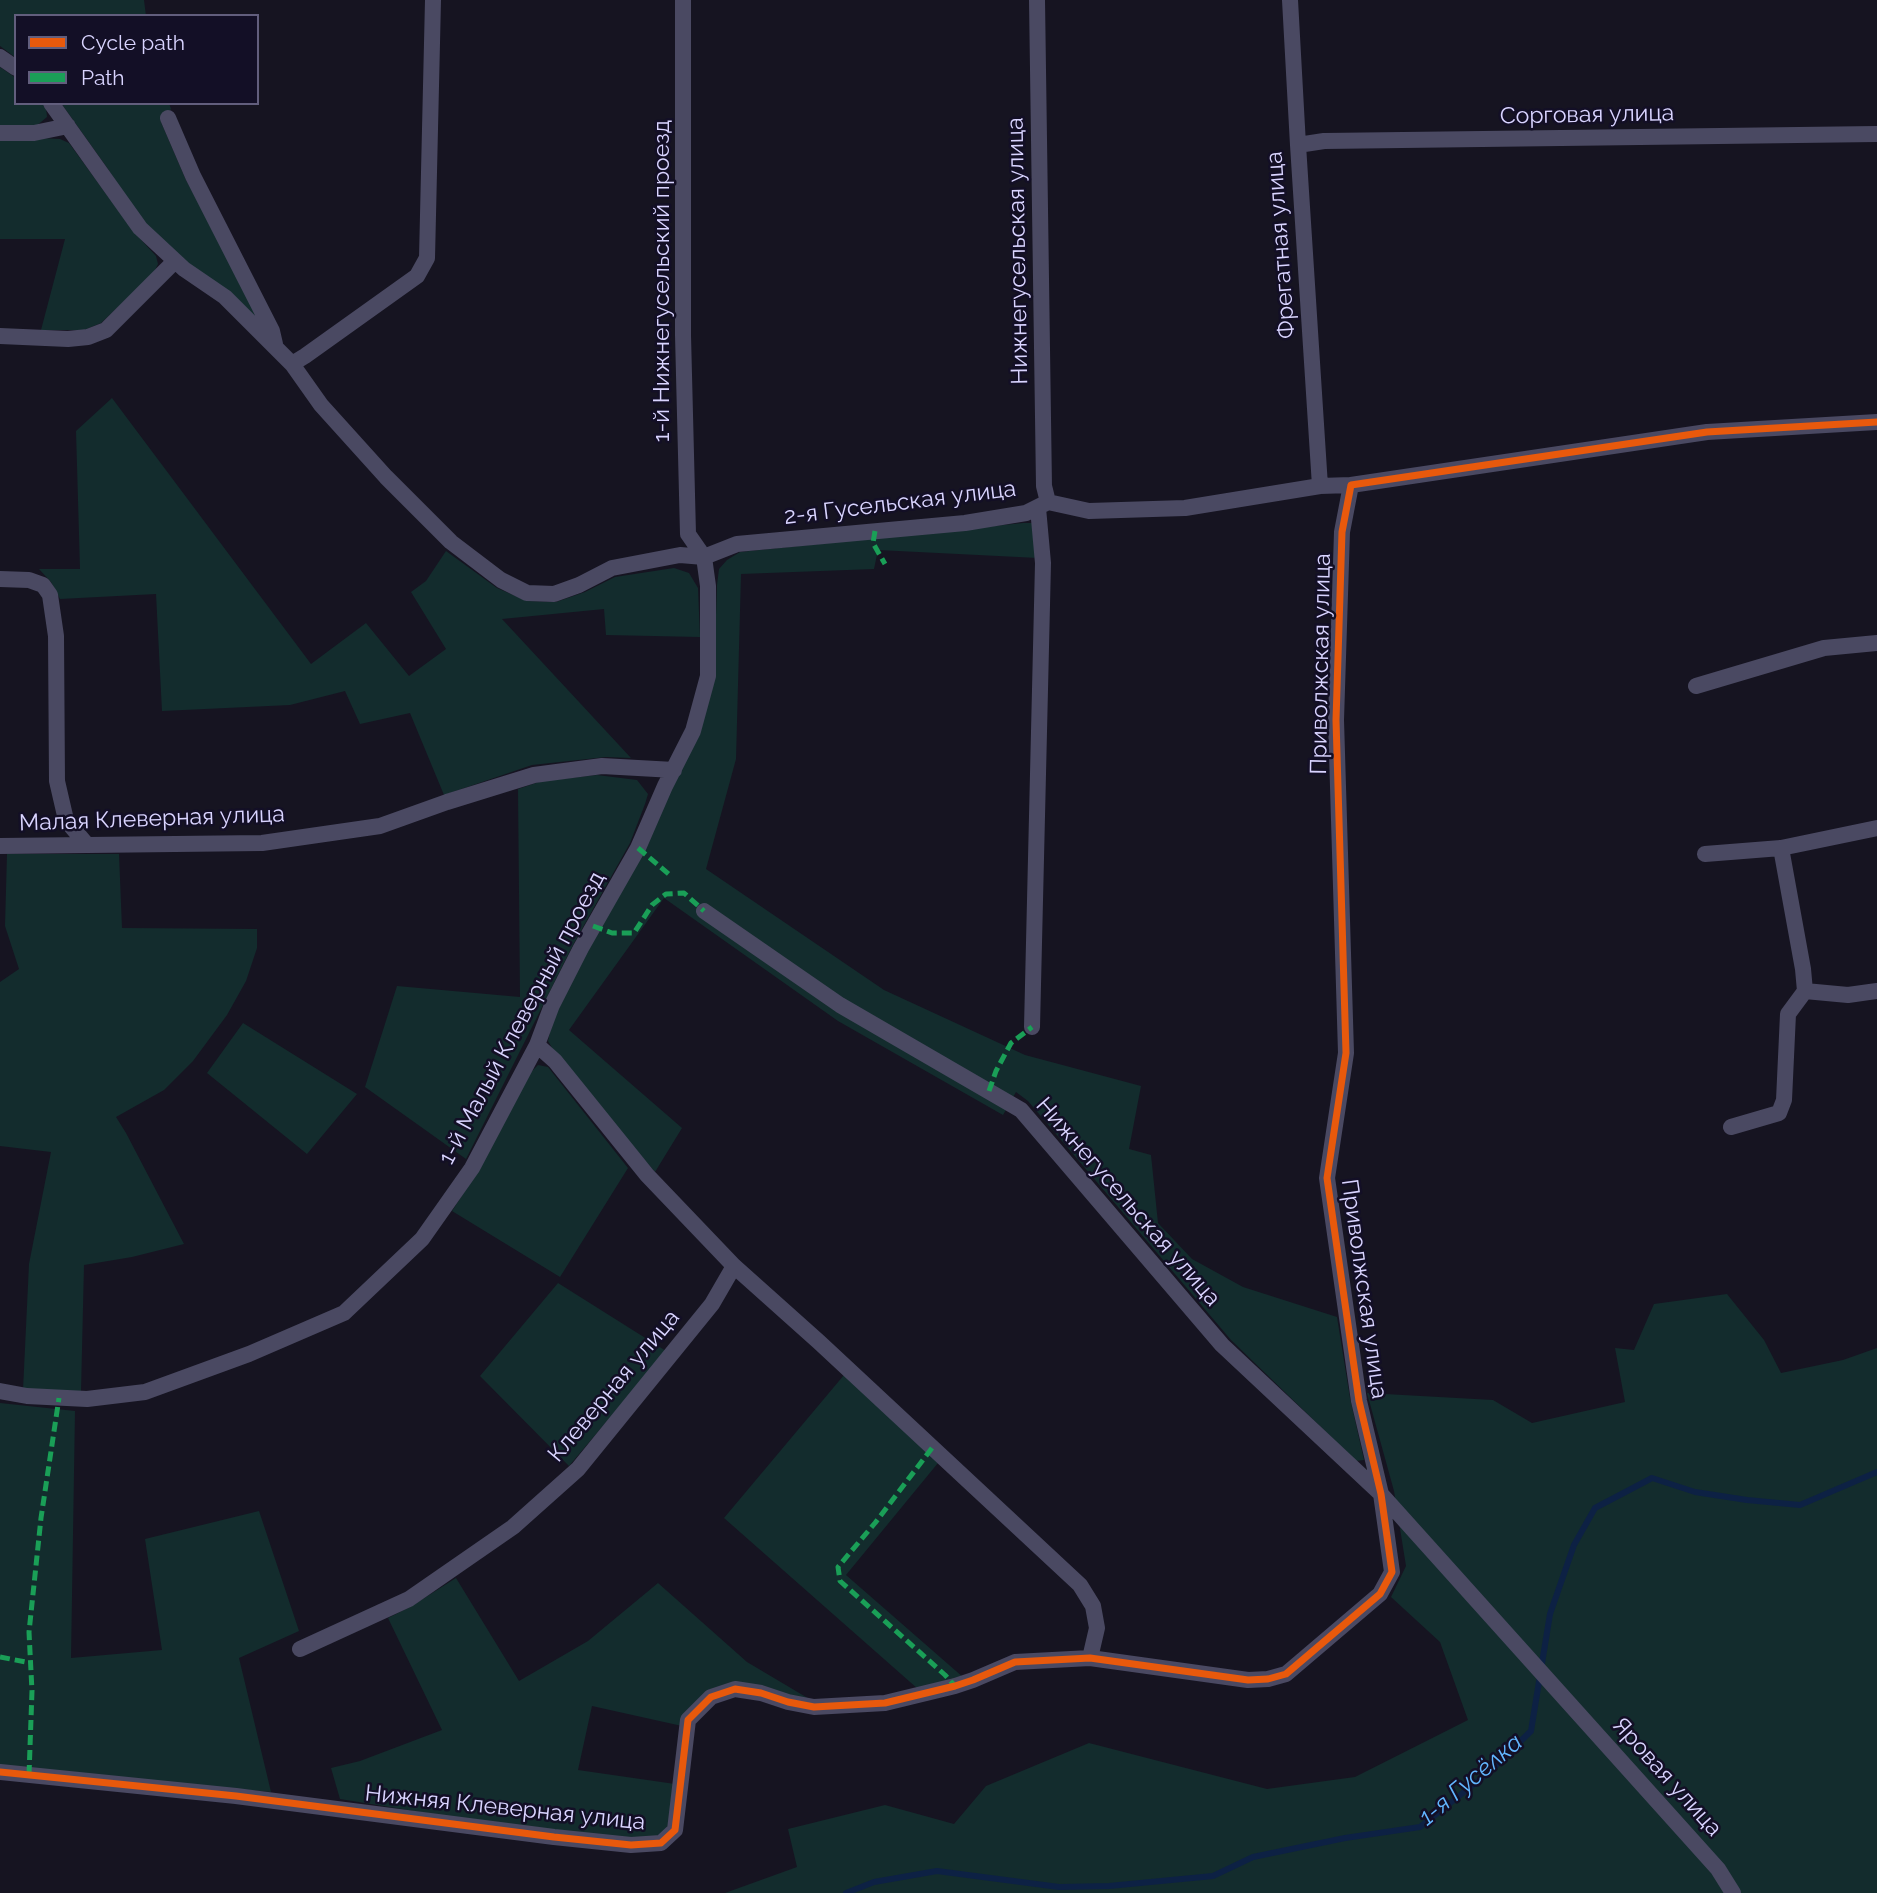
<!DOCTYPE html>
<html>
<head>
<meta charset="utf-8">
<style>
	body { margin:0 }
	#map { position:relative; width:1877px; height:1893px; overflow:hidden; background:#161421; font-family:Raleway,sans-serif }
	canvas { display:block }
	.legend { position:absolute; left:14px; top:14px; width:245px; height:91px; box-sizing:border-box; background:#130f26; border:2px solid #625e7d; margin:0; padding:9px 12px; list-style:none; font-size:21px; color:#d9d4ff }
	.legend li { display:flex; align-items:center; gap:14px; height:35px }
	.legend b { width:35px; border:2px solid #625e7d }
</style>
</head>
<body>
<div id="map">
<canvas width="1877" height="1893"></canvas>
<ul class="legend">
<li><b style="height:9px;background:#e8590c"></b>Cycle path</li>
<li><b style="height:9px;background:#1a9f57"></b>Path</li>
</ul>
</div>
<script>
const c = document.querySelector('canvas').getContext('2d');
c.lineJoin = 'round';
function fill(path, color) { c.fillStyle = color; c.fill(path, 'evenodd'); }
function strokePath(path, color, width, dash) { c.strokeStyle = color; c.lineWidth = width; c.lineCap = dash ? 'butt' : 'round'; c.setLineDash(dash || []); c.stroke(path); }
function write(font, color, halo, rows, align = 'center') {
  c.font = font + ' Raleway,sans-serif'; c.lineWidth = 5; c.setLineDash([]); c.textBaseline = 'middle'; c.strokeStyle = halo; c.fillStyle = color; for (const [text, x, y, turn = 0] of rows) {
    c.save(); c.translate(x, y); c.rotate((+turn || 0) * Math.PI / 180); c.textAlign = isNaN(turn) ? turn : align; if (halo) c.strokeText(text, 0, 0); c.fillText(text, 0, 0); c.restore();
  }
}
fill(new Path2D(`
	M 0,0 L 144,0 L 146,16 L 16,16 L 16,58 L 0,46 Z
	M 0,67 L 16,78 L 16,103 L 42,103 L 46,107 L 47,117 L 35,127 L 0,127 Z
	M 61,103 L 169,103 L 171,109 L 161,122 L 186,180 L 236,270 L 258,319 L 185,263 L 143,224 L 108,169 Z
	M 38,138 L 60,139 L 69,143 L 134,232 L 156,256 L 158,264 L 153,274 L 101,323 L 84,330 L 41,330 L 65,239 L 0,239 L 0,140 Z
	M 112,398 L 311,664 L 366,623 L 409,676 L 446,649 L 411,592 L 426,581 L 446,551 L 497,588 L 527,601 L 556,602 L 585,592 L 615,577 L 674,568 L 689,573 L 698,588 L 700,637 L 606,635 L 604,609 L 502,619 L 631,758 L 606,757 L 532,765 L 444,795 L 410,713 L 360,724 L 345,691 L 290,705 L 162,711 L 156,594 L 60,599 L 51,582 L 39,569 L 80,569 L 76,431 Z
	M 1023,523 L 1033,523 L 1038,558 L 878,550 L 874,569 L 741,574 L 736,759 L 706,869 L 884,990 L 1025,1055 L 1141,1086 L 1129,1149 L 1151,1155 L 1158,1223 L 1192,1259 L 1243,1287 L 1337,1317 L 1350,1398 L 1364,1460 L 1356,1461 L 1231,1340 L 1028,1101 L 1016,1092 L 1003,1115 L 838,1021 L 664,898 L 569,1030 L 682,1128 L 655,1172 L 558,1058 L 548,1041 L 555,1008 L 672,785 L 700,734 L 714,674 L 717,585 L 719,569 L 727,560 L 740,552 Z
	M 597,775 L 637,780 L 648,794 L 645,804 L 630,843 L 573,945 L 466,1159 L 365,1087 L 397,986 L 520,997 L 518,789 L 542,781 Z
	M 7,854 L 119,854 L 122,928 L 257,929 L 257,948 L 246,981 L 227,1015 L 193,1061 L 164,1090 L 116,1117 L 126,1133 L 184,1244 L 132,1257 L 84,1265 L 81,1392 L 23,1390 L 29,1264 L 51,1152 L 0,1146 L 0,982 L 19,969 L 5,926 Z
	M 243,1023 L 357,1094 L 307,1154 L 207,1073 Z
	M 538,1065 L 548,1067 L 628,1168 L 560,1277 L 452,1211 L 477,1172 L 531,1072 Z
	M 558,1283 L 666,1351 L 569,1466 L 480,1376 Z
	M 1727,1294 L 1764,1340 L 1781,1373 L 1843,1360 L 1877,1348 L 1877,1893 L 725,1893 L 797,1867 L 788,1829 L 885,1805 L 954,1824 L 986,1786 L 1089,1743 L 1267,1789 L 1355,1777 L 1468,1720 L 1440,1642 L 1391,1597 L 1406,1566 L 1394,1491 L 1367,1393 L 1493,1400 L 1532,1423 L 1625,1402 L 1615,1348 L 1634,1350 L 1654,1304 Z
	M 844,1375 L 938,1463 L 846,1575 L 964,1678 L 918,1689 L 724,1518 Z
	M 0,1403 L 75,1411 L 71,1658 L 162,1650 L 145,1539 L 259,1511 L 299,1631 L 239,1658 L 271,1792 L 76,1774 L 0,1765 Z
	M 456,1578 L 519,1681 L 588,1641 L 658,1583 L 747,1662 L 811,1700 L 710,1689 L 685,1712 L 682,1726 L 592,1706 L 578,1770 L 675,1784 L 672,1817 L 666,1830 L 657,1836 L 631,1839 L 476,1821 L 340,1799 L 331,1768 L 360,1761 L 442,1730 L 388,1618 L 410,1607 Z`), '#132c2d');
strokePath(new Path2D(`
	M 846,1893 L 874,1882 L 937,1871 L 1059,1887 L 1109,1886 L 1213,1876 L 1253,1857 L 1345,1838 L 1420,1827 L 1489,1772 L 1531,1731 L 1550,1614 L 1574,1545 L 1595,1508 L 1652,1478 L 1695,1492 L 1747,1500 L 1800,1505 L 1877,1472`), '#0d2144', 6);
strokePath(new Path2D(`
	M 1037,0 L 1044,486 L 1048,502
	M 1290,0 L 1298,145 L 1320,486
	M 0,57 L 16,68
	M 51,103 L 140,228 L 184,269 L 225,297 L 292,364 L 321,405 L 386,477 L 451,542 L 501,580 L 527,593 L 554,594 L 579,585 L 612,568 L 680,555 L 704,557 L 737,544 L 965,523 L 1026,513 L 1048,502 L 1089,511 L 1185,508 L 1320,486 L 1351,485
	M 168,118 L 193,176 L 272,331 L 275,344
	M 0,133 L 34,133 L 68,126
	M 1298,145 L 1324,141 L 1877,134
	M 0,336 L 68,339 L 88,337 L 106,330 L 175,261
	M 292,364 L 305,356 L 417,276 L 427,258 L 433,0
	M 0,579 L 29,580 L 43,585 L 50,595 L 56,636 L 57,781 L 66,820 L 87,845
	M 1696,686 L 1824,648 L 1877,643
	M 0,846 L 262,843 L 380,826 L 447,802 L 534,775 L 602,766 L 674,770
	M 1705,854 L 1781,848 L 1877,828
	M 704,911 L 840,1005 L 1021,1110 L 1222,1345 L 1381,1494 L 1718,1869 L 1733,1893
	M 1805,991 L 1848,995 L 1877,991
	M 1032,1027 L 1043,563 L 1038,508
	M 537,1045 L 555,1061 L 647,1175 L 734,1266 L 819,1342 L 1080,1585 L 1093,1606 L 1097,1628 L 1090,1658
	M 1731,1127 L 1779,1113 L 1784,1100 L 1788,1014 L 1805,991 L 1803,969 L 1781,848
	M 0,1391 L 27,1396 L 87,1399 L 145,1392 L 249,1354 L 344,1313 L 422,1239 L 472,1168 L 537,1045 L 552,1005 L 581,948 L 638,848 L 665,786 L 693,731 L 708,676 L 708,586 L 704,557 L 688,534 L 683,335 L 683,0
	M 300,1649 L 409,1599 L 513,1527 L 578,1469 L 712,1304 L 734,1266
	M 0,1772 L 236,1796 L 554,1837 L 631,1845 L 661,1843 L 675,1830 L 688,1720 L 711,1697 L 735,1689 L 761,1693 L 788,1702 L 814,1707 L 885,1703 L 955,1686 L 973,1680 L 1015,1662 L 1090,1658 L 1248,1680 L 1268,1679 L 1286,1674 L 1380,1594 L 1392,1572 L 1381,1494 L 1359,1401 L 1327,1178 L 1346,1053 L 1336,720 L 1342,532 L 1351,485 L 1707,432 L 1877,422`), '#4a4962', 16);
strokePath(new Path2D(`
	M 875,531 L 873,543 L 885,564
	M 638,848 L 671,876
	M 593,926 L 612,933 L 634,933 L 652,905 L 666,894 L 684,893 L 704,911
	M 989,1091 L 996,1071 L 1011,1043 L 1032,1027
	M 932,1448 L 875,1523 L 838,1567 L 840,1581 L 945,1675 L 955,1686
	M 0,1657 L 31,1663
	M 29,1775 L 32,1691 L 29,1632 L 41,1518 L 59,1398`), '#1a9f57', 5, [10, 5]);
strokePath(new Path2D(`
	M 0,1772 L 236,1796 L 554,1837 L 631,1845 L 661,1843 L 675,1830 L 688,1720 L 711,1697 L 735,1689 L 761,1693 L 788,1702 L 814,1707 L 885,1703 L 955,1686 L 973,1680 L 1015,1662 L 1090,1658 L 1248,1680 L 1268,1679 L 1286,1674 L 1380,1594 L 1392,1572 L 1381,1494 L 1359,1401 L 1327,1178 L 1346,1053 L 1336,720 L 1342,532 L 1351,485 L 1707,432 L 1877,422`), '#e8590c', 7);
write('23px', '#d9d4ff', '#130f26', [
	["Сорговая улица",1587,115,-1],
	["Фрегатная улица",1281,245,-94],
	["Нижнегусельская улица",1018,251,-91],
	["1-й Нижнегусельский проезд",662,281,-90],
	["2-я Гусельская улица",900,503,-7],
	["Приволжская улица",1321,664,-89],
	["Малая Клеверная улица",152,819,-2],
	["1-й Малый Клеверный проезд",522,1018,-62],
	["Нижнегусельская улица",1128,1202,49],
	["Приволжская улица",1364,1289,82],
	["Клеверная улица",614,1386,-50],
	["Яровая улица",1667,1777,48],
	["Нижняя Клеверная улица",505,1808,6]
]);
write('italic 24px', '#62b6ff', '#130f26', [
	["1-я Гусёлка",1471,1780,-40]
]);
</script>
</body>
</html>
